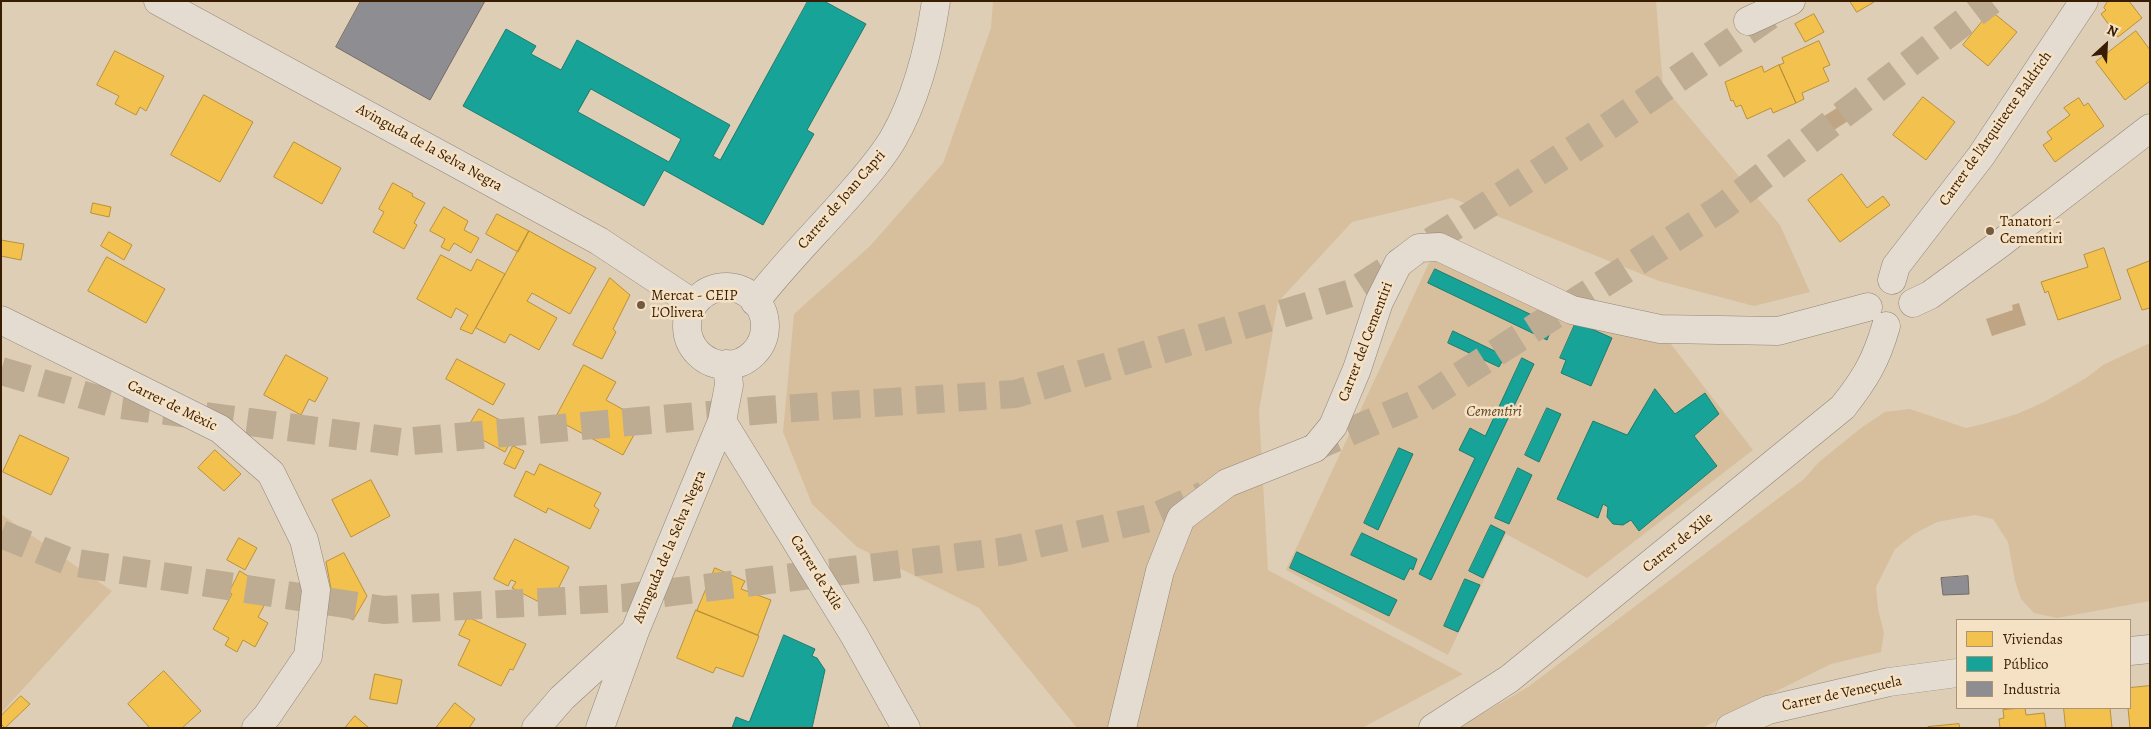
<!DOCTYPE html>
<html>
<head>
<meta charset="utf-8">
<style>
	body { margin:0 }
	#map { position:relative; width:2151px; height:729px; overflow:hidden; background:#deceb6; font-family:Alegreya,serif }
	canvas { display:block }
	.frame { position:absolute; inset:0; border:2px solid #391d03; pointer-events:none }
	.legend { position:absolute; left:1956px; top:619px; width:175px; height:90px; box-sizing:border-box; background:#f5e1c4; border:1px solid #aa9377; margin:0; padding:6px 9px; list-style:none; font-size:15px; color:#391d03 }
	.legend li { display:flex; align-items:center; gap:10px; height:25px }
	.legend b { width:25px; border:1px solid #aa9377 }
	.north { position:absolute; left:2081px; top:20px; width:50px; height:50px; -webkit-text-stroke:4px #f5e1c4; paint-order:stroke; rotate:25deg; font-size:14px; font-weight:700; line-height:20px; text-align:center; color:#391d03 }
	.north::after { content:''; display:block; margin:auto; width:18px; height:22px; background:#391d03; clip-path:polygon(50% 0,100% 100%,50% 72%,0 100%) }
</style>
</head>
<body>
<div id="map">
<canvas width="2151" height="729"></canvas>
<div class="frame"></div>
<ul class="legend">
<li><b style="height:14px;background:#f2c14e"></b>Viviendas</li>
<li><b style="height:14px;background:#17a398"></b>Público</li>
<li><b style="height:14px;background:#8d8d92"></b>Industria</li>
</ul>
<div class="north">N</div>
</div>
<script>
const c = document.querySelector('canvas').getContext('2d');
c.lineJoin = 'round';
function fill(path, color) { c.fillStyle = color; c.fill(path, 'evenodd'); }
function strokePath(path, color, width, dash) { c.strokeStyle = color; c.lineWidth = width; c.lineCap = dash ? 'butt' : 'round'; c.setLineDash(dash || []); c.stroke(path); }
function write(font, color, halo, rows, align = 'center') {
  c.font = font + ' Alegreya,serif'; c.lineWidth = 5; c.setLineDash([]); c.textBaseline = 'middle'; c.strokeStyle = halo; c.fillStyle = color; for (const [text, x, y, turn = 0] of rows) {
    c.save(); c.translate(x, y); c.rotate((+turn || 0) * Math.PI / 180); c.textAlign = isNaN(turn) ? turn : align; if (halo) c.strokeText(text, 0, 0); c.fillText(text, 0, 0); c.restore();
  }
}
fill(new Path2D(`
	M 993,1 L 1656,1 L 1663,86 L 1780,225 L 1810,292 L 1754,306 L 1659,281 L 1452,198 L 1352,222 L 1278,302 L 1259,411 L 1268,570 L 1463,674 L 1362,728 L 1077,728 L 979,608 L 857,547 L 812,504 L 783,432 L 794,314 L 870,246 L 943,163 L 991,28 Z
	M 1435,250 L 1667,339 L 1753,450 L 1587,578 L 1506,534 L 1448,655 L 1286,570 Z
	M 2150,343 L 2150,601 L 2057,618 L 2034,613 L 2021,599 L 2015,581 L 2008,542 L 1993,519 L 1975,515 L 1937,522 L 1914,534 L 1895,549 L 1876,587 L 1878,609 L 1884,633 L 1881,652 L 1831,664 L 1702,728 L 1458,728 L 1528,687 L 1804,479 L 1819,462 L 1861,428 L 1885,412 L 1910,409 L 1966,428 L 1987,423 L 2017,414 L 2044,402 L 2086,378 L 2103,365 Z
	M 1,514 L 112,591 L 1,713 Z`), '#d7bf9d');
fill(new Path2D(`
	M 1848,101 L 1857,115 L 1825,136 L 1821,130 L 1816,132 L 1812,131 L 1811,127 L 1813,123 Z
	M 2019,303 L 2026,325 L 1992,336 L 1986,319 L 2013,310 L 2012,305 Z`), '#bfa583');
const homes = new Path2D(`
	M 1850,1 L 1874,1 L 1874,2 L 1857,12 Z
	M 2108,1 L 2129,1 L 2142,18 L 2118,37 L 2101,14 L 2106,10 L 2104,8 Z
	M 1991,11 L 2017,32 L 1988,66 L 1963,45 Z
	M 1814,14 L 1824,32 L 1805,42 L 1795,24 Z
	M 2136,31 L 2150,50 L 2150,81 L 2125,100 L 2096,62 Z
	M 1819,41 L 1830,65 L 1823,68 L 1829,81 L 1802,93 L 1804,99 L 1796,103 L 1779,65 L 1784,63 L 1782,58 Z
	M 115,51 L 164,76 L 146,111 L 140,107 L 136,115 L 115,104 L 119,96 L 97,85 Z
	M 1779,65 L 1796,103 L 1773,113 L 1771,108 L 1747,119 L 1741,105 L 1736,107 L 1733,100 L 1731,101 L 1725,82 L 1762,66 L 1764,72 Z
	M 204,95 L 253,122 L 220,182 L 171,155 Z
	M 1923,97 L 1955,122 L 1926,160 L 1893,135 Z
	M 2079,98 L 2084,106 L 2088,103 L 2104,126 L 2055,162 L 2043,145 L 2052,139 L 2047,132 L 2070,115 L 2064,108 Z
	M 294,142 L 341,168 L 322,204 L 274,177 Z
	M 1842,174 L 1867,208 L 1883,196 L 1890,205 L 1840,242 L 1808,200 Z
	M 393,183 L 413,194 L 412,196 L 425,203 L 414,223 L 417,225 L 404,249 L 373,232 L 384,212 L 379,209 Z
	M 93,203 L 111,207 L 109,217 L 91,213 Z
	M 444,207 L 468,221 L 464,230 L 479,238 L 471,253 L 454,243 L 449,251 L 441,247 L 445,239 L 430,231 Z
	M 497,214 L 529,231 L 518,252 L 486,234 Z
	M 529,231 L 596,268 L 570,314 L 532,293 L 527,301 L 557,318 L 539,350 L 510,334 L 505,343 L 476,328 Z
	M 109,232 L 132,245 L 124,260 L 101,246 Z
	M 1,240 L 24,244 L 21,260 L 1,256 Z
	M 2104,248 L 2121,299 L 2058,320 L 2048,291 L 2045,293 L 2041,282 L 2088,267 L 2084,255 Z
	M 441,255 L 471,271 L 477,259 L 505,274 L 472,334 L 460,329 L 468,315 L 456,308 L 451,318 L 417,299 Z
	M 107,257 L 165,289 L 146,323 L 88,291 Z
	M 2150,261 L 2150,308 L 2142,310 L 2127,270 Z
	M 610,278 L 630,295 L 613,329 L 616,332 L 602,359 L 573,345 Z
	M 286,355 L 328,378 L 315,402 L 309,399 L 301,415 L 264,395 Z
	M 457,359 L 505,384 L 493,405 L 446,379 Z
	M 584,365 L 616,382 L 606,400 L 642,420 L 623,455 L 555,419 Z
	M 479,409 L 517,429 L 505,452 L 466,431 Z
	M 20,435 L 69,458 L 51,495 L 3,472 Z
	M 513,446 L 524,451 L 515,469 L 504,464 Z
	M 215,450 L 241,474 L 224,491 L 198,468 Z
	M 540,464 L 601,493 L 594,506 L 599,510 L 590,529 L 548,508 L 546,513 L 514,496 L 526,471 L 534,475 Z
	M 371,480 L 390,516 L 351,537 L 332,500 Z
	M 239,538 L 257,548 L 245,570 L 227,560 Z
	M 515,539 L 569,567 L 549,607 L 512,588 L 516,582 L 511,580 L 508,586 L 494,579 Z
	M 344,553 L 367,596 L 353,620 L 335,610 L 326,562 Z
	M 715,568 L 745,581 L 741,589 L 771,600 L 758,635 L 697,611 Z
	M 240,571 L 262,585 L 256,597 L 266,602 L 258,617 L 268,623 L 255,647 L 243,640 L 237,652 L 225,645 L 229,638 L 213,629 L 232,594 L 229,593 Z
	M 696,610 L 759,636 L 743,677 L 716,667 L 713,673 L 677,658 Z
	M 468,617 L 526,644 L 513,670 L 510,669 L 501,686 L 458,665 L 470,640 L 459,635 Z
	M 164,671 L 201,711 L 182,728 L 150,728 L 128,704 Z
	M 375,674 L 402,680 L 397,704 L 370,699 Z
	M 2150,686 L 2150,728 L 2130,728 L 2128,708 L 2130,708 L 2130,688 Z
	M 21,696 L 30,704 L 5,728 L 1,724 L 1,716 Z
	M 455,703 L 475,719 L 469,728 L 436,728 Z
	M 2025,708 L 2026,715 L 2044,713 L 2046,728 L 2000,728 L 1999,719 L 2004,718 L 2003,710 Z
	M 2064,708 L 2110,708 L 2112,728 L 2066,728 Z
	M 355,716 L 369,728 L 345,728 Z
	M 1959,724 L 1960,728 L 1928,728 L 1928,727 Z`);
fill(homes, '#f2c14e');
strokePath(homes, '#ba9038', 1);
const public = new Path2D(`
	M 808,1 L 824,1 L 866,24 L 807,130 L 814,134 L 763,225 L 664,170 L 644,206 L 463,106 L 506,29 L 536,46 L 531,54 L 561,70 L 577,40 L 730,125 L 713,156 L 720,160 ZM 591,89 L 681,139 L 669,162 L 578,112 Z
	M 1435,269 L 1553,325 L 1547,340 L 1428,283 Z
	M 1576,322 L 1612,338 L 1591,386 L 1561,373 L 1566,360 L 1560,358 Z
	M 1453,331 L 1505,356 L 1499,367 L 1448,343 Z
	M 1522,358 L 1534,364 L 1431,580 L 1419,574 L 1475,458 L 1459,450 L 1470,428 L 1485,436 Z
	M 1655,389 L 1675,414 L 1705,393 L 1719,414 L 1694,436 L 1717,466 L 1639,531 L 1631,520 L 1623,525 L 1613,524 L 1607,517 L 1608,507 L 1603,504 L 1598,518 L 1557,499 L 1593,421 L 1627,435 Z
	M 1547,408 L 1561,414 L 1539,462 L 1525,455 Z
	M 1399,448 L 1413,454 L 1378,530 L 1364,523 Z
	M 1518,468 L 1532,475 L 1509,524 L 1495,518 Z
	M 1491,525 L 1505,532 L 1483,578 L 1469,571 Z
	M 1362,533 L 1417,559 L 1413,570 L 1410,568 L 1404,580 L 1351,555 Z
	M 1297,552 L 1397,600 L 1389,616 L 1290,568 Z
	M 1465,579 L 1480,585 L 1458,632 L 1444,626 Z
	M 784,635 L 815,649 L 812,656 L 817,658 L 825,670 L 812,728 L 732,728 L 736,717 L 749,722 Z`);
fill(public, '#17a398');
strokePath(public, '#217b6b', 1);
const industry = new Path2D(`
	M 361,1 L 485,1 L 430,100 L 336,47 Z
	M 1968,576 L 1969,594 L 1943,595 L 1941,578 Z`);
fill(industry, '#8d8d92');
strokePath(industry, '#746b67', 1);
strokePath(new Path2D(`
	M 1,371 L 114,404 L 401,442 L 765,410 L 1015,394 L 1351,293 L 1597,134 L 1775,12
	M 1310,449 L 1421,401 L 1724,206 L 1991,1
	M 1,534 L 70,562 L 384,610 L 623,598 L 1007,551 L 1154,517 L 1204,495`), '#bdab92', 28, [28, 14]);
const minor = new Path2D(`
	M 158,1 L 599,241 L 694,304
	M 1748,21 L 1791,1
	M 1892,280 L 1896,266 L 1981,156 L 2084,1
	M687 326a39 39 0 1 1 78 0a39 39 0 1 1-78 0Z
	M 755,302 C 785,263 819,230 851,193 C 866,176 881,159 893,139 C 917,97 929,49 936,1
	M 1913,303 L 1930,295 L 2001,243 L 2150,128
	M 1,320 L 220,429 L 271,473 L 304,540 L 316,590 L 308,656 L 267,716 L 256,728
	M 722,421 L 854,635 L 906,728
	M 2130,651 L 2150,649
	M 536,728 L 562,698 L 632,634
	M 600,728 L 635,631 L 722,421 L 729,385 L 727,364
	M 1122,728 L 1160,571 L 1181,518 L 1227,483 L 1315,448 L 1333,426 L 1357,369 L 1379,302 L 1398,264 L 1419,248 L 1439,247 L 1572,310 L 1660,329 L 1778,331 L 1868,307
	M 1433,728 L 1509,679 L 1843,407 C 1865,379 1876,361 1886,326
	M 1730,728 L 1768,710 L 1889,682 L 1957,673`);
strokePath(minor, '#928575', 29);
strokePath(minor, '#e4dcd0', 28);
for (const [x, y, r, color] of [
	[1990,231,5,"#735b42"],
	[641,305,5,"#735b42"]
]) { const dot = new Path2D(); dot.arc(x, y, r, 0, 2 * Math.PI); c.fillStyle = color; c.fill(dot); strokePath(dot, '#f5e1c4', 2); }
write('15px', '#391d03', '#f5e1c4', [
	["Carrer de l'Arquitecte Baldrich",1996,129,-55],
	["Avinguda de la Selva Negra",429,148,29],
	["Carrer de Joan Capri",842,200,-49],
	["Carrer del Cementiri",1366,342,-69],
	["Carrer de Mèxic",172,406,26],
	["Carrer de Xile",1678,543,-39],
	["Avinguda de la Selva Negra",670,547,-67],
	["Carrer de Xile",816,573,58],
	["Carrer de Veneçuela",1842,694,-12]
]);
write('15px', '#391d03', '#f5e1c4', [
	["Tanatori -",2000,222],
	["Cementiri",2000,239],
	["Mercat - CEIP",651,296],
	["L'Olivera",651,313]
], 'left');
write('italic 15px', '#5f4224', '#f5e1c4', [
	["Cementiri",1494,412]
]);
</script>
</body>
</html>
